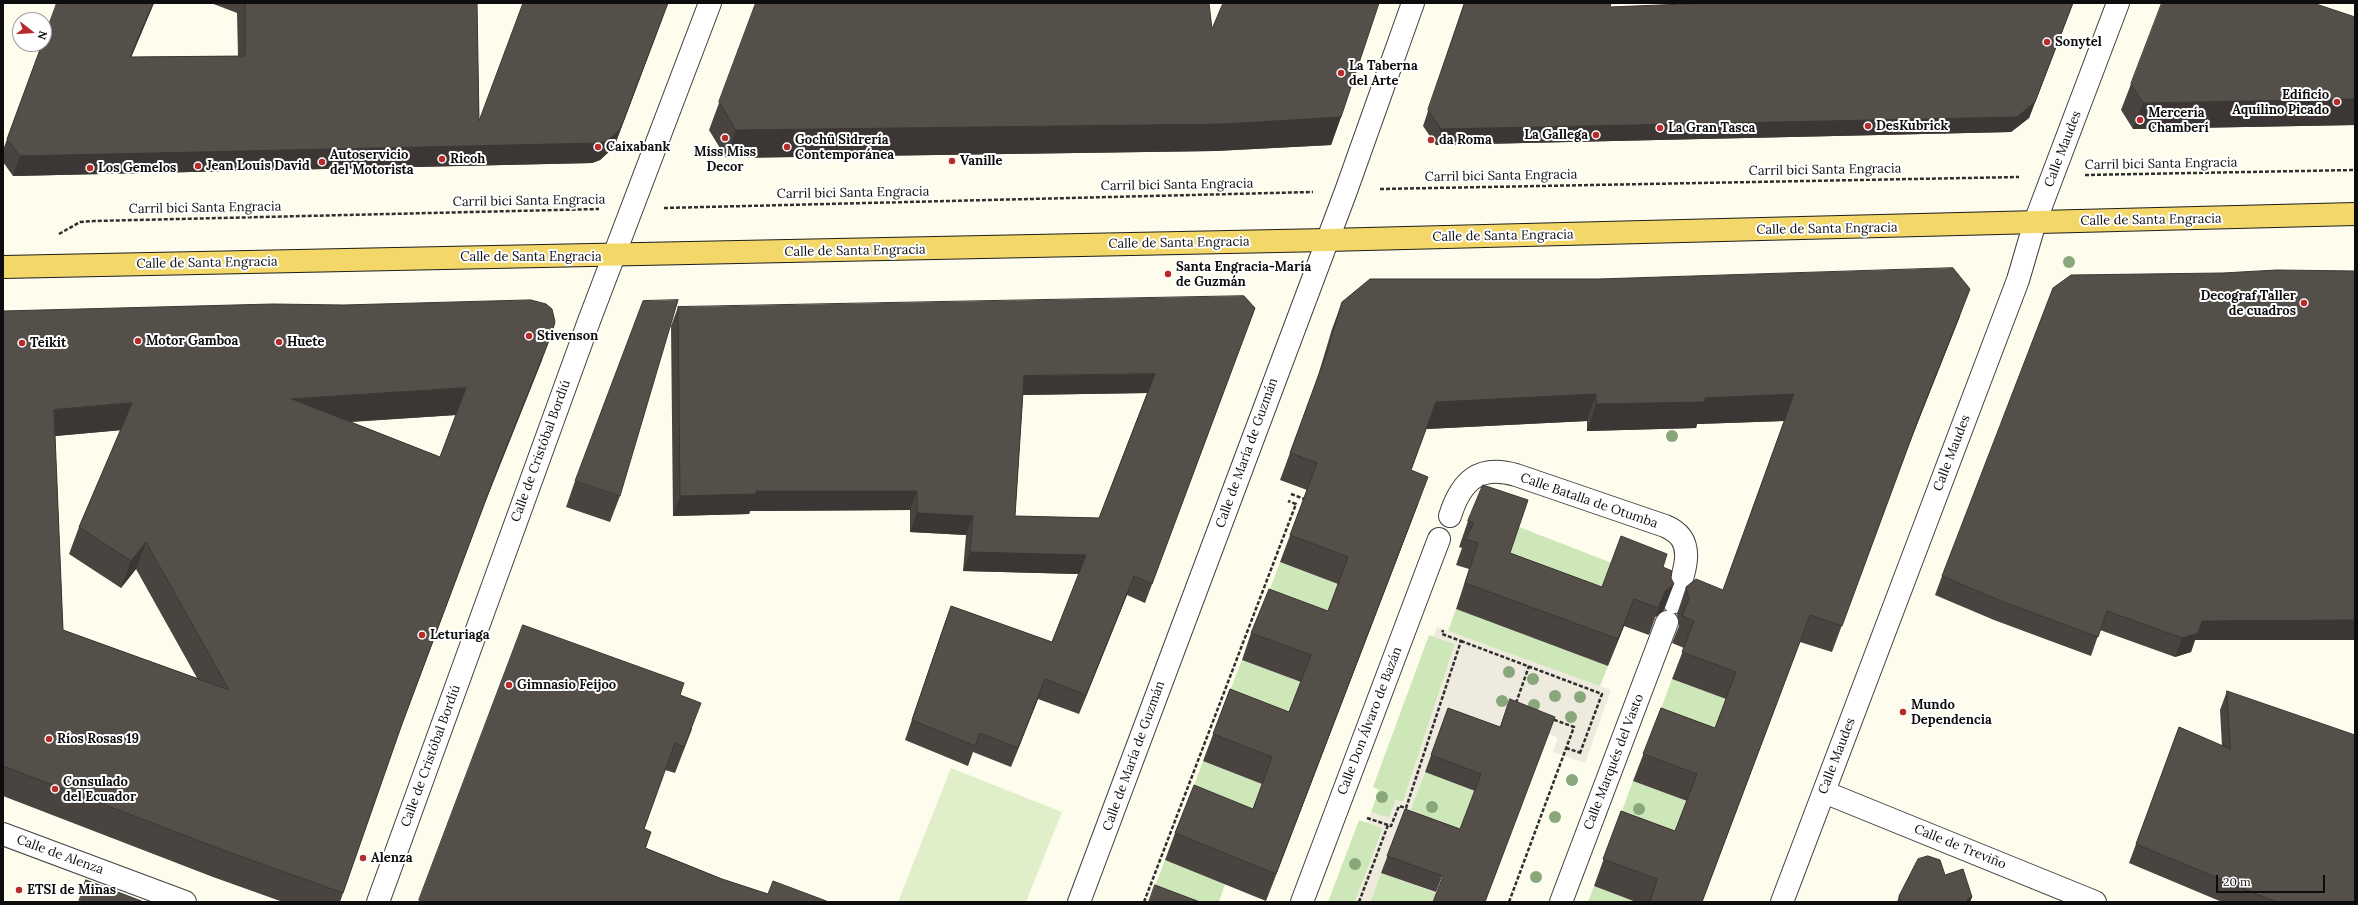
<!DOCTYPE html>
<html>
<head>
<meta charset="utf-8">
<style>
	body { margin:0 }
	#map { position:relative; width:2358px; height:905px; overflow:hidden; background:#fefced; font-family:Lora,serif }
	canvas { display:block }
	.frame { position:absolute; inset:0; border:4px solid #0d0d0d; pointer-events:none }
	.north { position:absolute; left:12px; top:12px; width:40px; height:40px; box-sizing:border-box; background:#fff; border:1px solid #9e9e9e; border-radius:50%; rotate:107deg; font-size:11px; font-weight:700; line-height:16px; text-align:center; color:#0d0d0d }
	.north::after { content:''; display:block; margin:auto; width:14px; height:18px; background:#b72b2b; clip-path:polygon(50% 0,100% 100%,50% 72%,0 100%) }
	.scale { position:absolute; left:2216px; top:875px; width:109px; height:18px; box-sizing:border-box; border:2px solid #0d0d0d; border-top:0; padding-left:5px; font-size:12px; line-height:14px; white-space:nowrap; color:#0d0d0d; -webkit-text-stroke:3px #fff; paint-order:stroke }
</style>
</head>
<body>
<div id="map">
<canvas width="2358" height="905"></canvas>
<div class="frame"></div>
<div class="north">N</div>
<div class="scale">20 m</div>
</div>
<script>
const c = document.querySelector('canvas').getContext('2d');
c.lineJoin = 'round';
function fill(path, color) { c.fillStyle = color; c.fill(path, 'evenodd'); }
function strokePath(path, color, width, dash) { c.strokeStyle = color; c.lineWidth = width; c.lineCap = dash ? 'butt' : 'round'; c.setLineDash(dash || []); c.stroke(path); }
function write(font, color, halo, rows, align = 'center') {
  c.font = font + ' Lora,serif'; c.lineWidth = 4; c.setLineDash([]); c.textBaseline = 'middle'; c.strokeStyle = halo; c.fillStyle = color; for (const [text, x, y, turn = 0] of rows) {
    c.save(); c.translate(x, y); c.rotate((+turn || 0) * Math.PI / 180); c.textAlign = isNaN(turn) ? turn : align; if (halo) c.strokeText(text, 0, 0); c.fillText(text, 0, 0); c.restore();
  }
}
fill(new Path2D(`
	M 1519,527 L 1612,563 L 1592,613 L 1500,579 Z
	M 1280,562 L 1338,584 L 1318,638 L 1260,616 Z
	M 1456,609 L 1608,666 L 1600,686 L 1558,737 L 1549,734 L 1466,638 L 1448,631 Z
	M 1429,635 L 1455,644 L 1403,802 L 1396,800 L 1389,818 L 1371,812 L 1379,790 L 1373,787 Z
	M 1242,660 L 1301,682 L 1290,713 L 1220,716 Z
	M 1672,679 L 1726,699 L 1705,755 L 1651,735 Z
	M 1203,761 L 1263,784 L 1243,836 L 1184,812 Z
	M 1425,772 L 1475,791 L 1454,846 L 1399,825 L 1403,813 L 1409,814 Z
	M 1633,781 L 1687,801 L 1666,858 L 1612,838 Z
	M 1359,820 L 1383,828 L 1355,902 L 1328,902 Z
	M 1165,860 L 1225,884 L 1219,902 L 1149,902 Z
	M 1381,873 L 1437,893 L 1433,902 L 1370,902 Z
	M 1594,886 L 1636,902 L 1588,902 Z`), '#cee7b9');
fill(new Path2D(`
	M 951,768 L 1062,812 L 1026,902 L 898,902 Z`), '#e0efca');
fill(new Path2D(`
	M 1437,627 L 1611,690 L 1585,763 L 1553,752 L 1558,737 L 1549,734 L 1494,744 L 1442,725 L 1409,814 L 1403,813 L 1370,902 L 1355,902 L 1383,829 L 1368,823 L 1371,812 L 1389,818 L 1396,800 L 1403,802 L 1455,644 L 1433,636 Z`), '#eeeadd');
const minor = new Path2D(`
	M 1450,516 C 1461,481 1479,464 1516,475 L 1665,526 C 1700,540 1683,575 1674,602
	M 1824,792 L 2095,902
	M 3,834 L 185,902
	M 378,902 L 589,321 L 710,3
	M 1079,902 L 1346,191 L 1413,3
	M 1302,902 L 1439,539
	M 1561,902 L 1667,622
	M 1782,902 L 2018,280 L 2035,222 L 2118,3`);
const major = new Path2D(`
	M 3,267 L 1327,240 L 2355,214`);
strokePath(minor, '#404040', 24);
strokePath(major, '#1e1e1e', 24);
strokePath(new Path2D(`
	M 2085,175 L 2355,170
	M 1380,189 L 2019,177
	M 664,208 L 1313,192
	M 59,234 L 80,222 L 94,221 L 599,209
	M 1291,494 L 1307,500
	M 1461,641 L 1602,694 L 1580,753
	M 1516,703 L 1529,666
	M 1566,748 L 1581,753
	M 1367,818 L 1388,825
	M 1144,902 L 1296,504 L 1288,501
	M 1359,902 L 1388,825 L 1391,826 L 1399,806 L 1406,808 L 1461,641 L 1442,634 L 1443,630
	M 1509,902 L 1574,727 L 1552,719`), '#2f2f2f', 2.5, [4, 2]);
strokePath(minor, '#fff', 22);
strokePath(major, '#f3d869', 22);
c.fillStyle = '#8aa77c';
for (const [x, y] of [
	[2069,262],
	[1672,436],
	[1509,672],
	[1533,679],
	[1555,696],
	[1580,697],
	[1502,701],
	[1534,705],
	[1571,717],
	[1572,780],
	[1382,797],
	[1432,807],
	[1639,809],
	[1555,817],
	[1355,864],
	[1536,877]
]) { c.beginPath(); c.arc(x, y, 6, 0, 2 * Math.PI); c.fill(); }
fill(new Path2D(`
	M 154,3 L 131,57 L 238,56 L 237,13 L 211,3 L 477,3 L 479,121 L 668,3 L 616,142 L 612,149 L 600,160 L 592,163 L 13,176 L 3,162 L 3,150 L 42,44 Z
	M 756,3 L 1212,29 L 1341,117 L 1331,145 L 1215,151 L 726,158 L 709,130 Z
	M 1464,3 L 1611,3 L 1610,7 L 2073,3 L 2029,118 L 2011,132 L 1436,145 L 1423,126 Z
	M 2355,17 L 2355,125 L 2133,129 L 2121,110 L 2131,84 Z
	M 2355,271 L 2355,640 L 2195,640 L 2191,652 L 2175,657 L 2100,630 L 2091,656 L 1994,620 L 1935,595 L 1942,576 Z
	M 1342,302 L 1960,316 L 1908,447 L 1832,652 L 1800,642 L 1702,902 L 1636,902 L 1594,886 L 1621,811 L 1675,831 L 1687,801 L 1633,781 L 1661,708 L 1715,728 L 1726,699 L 1672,679 L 1684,648 L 1672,643 L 1679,626 L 1677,614 L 1686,587 L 1723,590 L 1784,421 L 1697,424 L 1696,428 L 1587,431 L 1587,421 L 1426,429 L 1411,470 L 1418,504 L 1266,901 L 1165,860 L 1175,833 L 1253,809 L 1262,784 L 1203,761 L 1230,689 L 1289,712 L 1301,682 L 1242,660 L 1251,633 L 1328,611 L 1338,584 L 1280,562 L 1307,490 L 1280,480 L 1317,379 L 1332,329 Z
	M 678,307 L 1255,308 L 1145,603 L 1127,595 L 1079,714 L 1038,699 L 1011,767 L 973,752 L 968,766 L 905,740 L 944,625 L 951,606 L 1052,642 L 1079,574 L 963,571 L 966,535 L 910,532 L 910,510 L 750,511 L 749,514 L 673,516 L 671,326 ZM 1147,393 L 1099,518 L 1015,516 L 1023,395 Z
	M 3,311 L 542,360 L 484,505 L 398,735 L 340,902 L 283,902 L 213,877 L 3,796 ZM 456,415 L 440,457 L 351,422 ZM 121,430 L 79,527 L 69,554 L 121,588 L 136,569 L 197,678 L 63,630 L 55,436 Z
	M 575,481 L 620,496 L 610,522 L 566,507 Z
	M 1483,485 L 1510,553 L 1602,587 L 1663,567 L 1664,610 L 1655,617 L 1649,635 L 1624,626 L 1608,666 L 1456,609 L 1469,569 L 1456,565 L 1462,548 L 1459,547 L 1468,521 Z
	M 523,625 L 680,695 L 692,729 L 675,773 L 665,770 L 644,829 L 651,832 L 646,848 L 722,879 L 768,894 L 829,902 L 419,902 Z
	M 2227,691 L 2355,902 L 2222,902 L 2129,863 L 2179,727 L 2222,746 L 2220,710 Z
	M 1448,708 L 1500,727 L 1436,892 L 1381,873 L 1405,809 L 1460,829 L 1475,791 L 1425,772 Z
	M 1945,875 L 1972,897 L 1970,902 L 1897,902 L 1899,896 Z`), '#494440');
fill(new Path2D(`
	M 153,3 L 154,3 L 123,77 L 130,57 Z
	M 668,3 L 616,142 L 612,149 L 600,160 L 592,163 L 13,176 L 20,156 L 619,130 Z
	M 2073,3 L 2029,118 L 2011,132 L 1436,145 L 1441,129 Z
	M 2355,99 L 2355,125 L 2133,129 L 2143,103 Z
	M 1341,117 L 1331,145 L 1215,151 L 726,158 L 736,130 Z
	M 1970,289 L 1960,316 L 1908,447 L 1832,652 L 1918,420 Z
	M 552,333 L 542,360 L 484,505 L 494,478 Z
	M 1155,374 L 1148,393 L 1017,395 L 1024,376 Z
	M 466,388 L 456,415 L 282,426 L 292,399 Z
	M 1596,394 L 1587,421 L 1426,429 L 1436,402 Z
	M 1794,394 L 1784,421 L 1697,424 L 1696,428 L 1587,431 L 1596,404 L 1705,398 Z
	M 132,403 L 123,430 L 44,437 L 54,410 Z
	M 1428,477 L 1418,504 L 1266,901 L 1276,874 Z
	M 756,491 L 917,491 L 910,510 L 750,511 L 749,514 L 673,516 L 680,496 Z
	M 917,513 L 973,516 L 966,535 L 910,532 Z
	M 146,542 L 136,569 L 121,588 L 131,561 Z
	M 970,552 L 1086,555 L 1079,574 L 963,571 Z
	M 1134,576 L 1127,595 L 1079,714 L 1086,695 Z
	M 1674,584 L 1664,610 L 1655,617 L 1649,635 L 1665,591 Z
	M 1634,599 L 1624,626 L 1608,666 L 1618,639 Z
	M 2355,620 L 2355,640 L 2195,640 L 2191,652 L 2175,657 L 2182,638 L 2202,621 Z
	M 1045,679 L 1038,699 L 1011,767 L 1018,748 Z
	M 1972,897 L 1970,902 L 1965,902 L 1967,899 Z`), '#3c3734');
const building = new Path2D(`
	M 57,3 L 153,3 L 130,57 L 245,56 L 245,3 L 477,3 L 479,121 L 523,3 L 668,3 L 623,122 L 619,130 L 607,141 L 599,143 L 20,156 L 7,139 L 42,44 L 44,44 L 44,38 Z
	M 756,3 L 1209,3 L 1212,29 L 1223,3 L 1379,3 L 1341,117 L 1225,124 L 736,130 L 719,102 Z
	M 1465,3 L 1611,3 L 1610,7 L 1710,3 L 2073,3 L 2035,102 L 2017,117 L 1441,129 L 1428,110 Z
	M 2162,3 L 2313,3 L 2355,17 L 2355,99 L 2143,103 L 2131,84 Z
	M 1953,268 L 1970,289 L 1918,420 L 1842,626 L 1810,615 L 1702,902 L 1650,902 L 1657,879 L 1603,859 L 1621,811 L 1675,831 L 1697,774 L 1643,754 L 1661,708 L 1715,728 L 1736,672 L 1682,652 L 1694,621 L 1682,616 L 1689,599 L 1686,587 L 1696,579 L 1723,590 L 1794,394 L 1705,398 L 1705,402 L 1596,404 L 1596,394 L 1436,402 L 1411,470 L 1428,477 L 1276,874 L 1175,833 L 1194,785 L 1253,809 L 1272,757 L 1213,734 L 1230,689 L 1289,712 L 1311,655 L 1251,633 L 1269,589 L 1328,611 L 1348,557 L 1290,535 L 1317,463 L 1290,453 L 1327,352 L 1342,302 L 1370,279 L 1598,279 Z
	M 2277,270 L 2355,271 L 2355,620 L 2202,621 L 2198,633 L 2182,638 L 2107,611 L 2098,637 L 2001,601 L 1942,576 L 2053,288 L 2071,275 L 2223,273 Z
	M 1244,296 L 1255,308 L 1152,584 L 1134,576 L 1086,695 L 1045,679 L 1018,748 L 980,733 L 975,746 L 912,720 L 951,606 L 1052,642 L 1086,555 L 970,552 L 973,516 L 917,513 L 917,491 L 756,491 L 756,494 L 680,496 L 678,307 ZM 1155,374 L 1099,518 L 1015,516 L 1024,376 Z
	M 531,300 L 546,304 L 552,309 L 555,322 L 552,333 L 494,478 L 402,724 L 343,893 L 223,850 L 3,766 L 3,311 L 273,304 L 343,305 ZM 466,388 L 440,457 L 292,399 ZM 132,403 L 79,527 L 131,561 L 146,542 L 229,690 L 63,630 L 54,410 Z
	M 678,300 L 620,496 L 575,481 L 643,301 Z
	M 1483,485 L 1528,500 L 1510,553 L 1602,587 L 1621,536 L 1667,554 L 1663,567 L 1672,571 L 1671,578 L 1674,584 L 1665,591 L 1658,608 L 1634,599 L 1618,639 L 1465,583 L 1478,543 L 1465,539 L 1474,523 L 1468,521 Z
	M 523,625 L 684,683 L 680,695 L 701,703 L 684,747 L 675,743 L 644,829 L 651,832 L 645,848 L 722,879 L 768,894 L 773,881 L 829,902 L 420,902 L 419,900 Z
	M 2227,691 L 2355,735 L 2355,902 L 2276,902 L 2136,844 L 2179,727 L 2230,749 Z
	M 1510,699 L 1555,717 L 1485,902 L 1433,902 L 1443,876 L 1387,856 L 1405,809 L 1460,829 L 1481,774 L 1431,755 L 1448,708 L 1500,727 Z
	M 1928,856 L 1940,860 L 1945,875 L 1963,869 L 1972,897 L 1967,899 L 1968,902 L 1901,902 L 1899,896 L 1918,859 Z
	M 86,880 L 144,902 L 79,902 Z
	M 1155,885 L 1200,902 L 1149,902 Z`);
fill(building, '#554f4a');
strokePath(building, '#3c3734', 1);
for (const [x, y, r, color] of [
	[2047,42,4,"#b72b2b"],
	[1341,73,4,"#b72b2b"],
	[2337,102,4,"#b72b2b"],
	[2140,120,4,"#b72b2b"],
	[1868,126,4,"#b72b2b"],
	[1660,128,4,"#b72b2b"],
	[1596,135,4,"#b72b2b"],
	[725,138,4,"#b72b2b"],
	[1431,140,4,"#b72b2b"],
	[598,147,4,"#b72b2b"],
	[787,147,4,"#b72b2b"],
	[442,159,4,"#b72b2b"],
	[952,161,4,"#b72b2b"],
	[322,162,4,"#b72b2b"],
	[198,166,4,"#b72b2b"],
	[90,168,4,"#b72b2b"],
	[1168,274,4,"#b72b2b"],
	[2304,303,4,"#b72b2b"],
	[529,336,4,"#b72b2b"],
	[138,341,4,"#b72b2b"],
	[279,342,4,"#b72b2b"],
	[22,343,4,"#b72b2b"],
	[422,635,4,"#b72b2b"],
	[509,685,4,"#b72b2b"],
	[1903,712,4,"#b72b2b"],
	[49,739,4,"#b72b2b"],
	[55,789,4,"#b72b2b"],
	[363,858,4,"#b72b2b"],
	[19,890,4,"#b72b2b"]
]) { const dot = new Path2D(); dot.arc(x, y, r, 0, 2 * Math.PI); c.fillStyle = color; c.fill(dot); strokePath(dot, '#fff', 1.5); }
write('bold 13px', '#0d0d0d', '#fff', [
	["Sonytel",2055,42],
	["La Taberna",1349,66],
	["del Arte",1349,81],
	["Edificio",2329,95,"right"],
	["Aquilino Picado",2329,110,"right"],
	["Mercería",2148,113],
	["Chamberí",2148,128],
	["DesKubrick",1876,126],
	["La Gran Tasca",1668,128],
	["La Gallega",1588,135,"right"],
	["Gochü Sidrería",795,140],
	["Contemporánea",795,155],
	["da Roma",1439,140],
	["Caixabank",606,147],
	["Miss Miss",725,152,"center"],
	["Decor",725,167,"center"],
	["Autoservicio",330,155],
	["del Motorista",330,170],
	["Ricoh",450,159],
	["Vanille",960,161],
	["Jean Louis David",206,166],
	["Los Gemelos",98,168],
	["Santa Engracia-María",1176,267],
	["de Guzmán",1176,282],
	["Decograf Taller",2296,296,"right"],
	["de cuadros",2296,311,"right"],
	["Stivenson",537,336],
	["Motor Gamboa",146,341],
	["Huete",287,342],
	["Teikit",30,343],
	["Leturiaga",430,635],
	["Gimnasio Feijoo",517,685],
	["Mundo",1911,705],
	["Dependencia",1911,720],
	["Ríos Rosas 19",57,739],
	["Consulado",63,782],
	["del Ecuador",63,797],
	["Alenza",371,858],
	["ETSI de Minas",27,890]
], 'left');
write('13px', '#0d0d0d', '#fff', [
	["Calle Maudes",2063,149,-69],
	["Carril bici Santa Engracia",2161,164,-1],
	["Carril bici Santa Engracia",1825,170,-1],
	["Carril bici Santa Engracia",1501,176,-1],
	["Carril bici Santa Engracia",1177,185,-1],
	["Carril bici Santa Engracia",853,193,-1],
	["Carril bici Santa Engracia",529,201,-1],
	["Carril bici Santa Engracia",205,208,-1],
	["Calle de Santa Engracia",2151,220,-1],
	["Calle de Santa Engracia",1827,229,-1],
	["Calle de Santa Engracia",1503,236,-1],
	["Calle de Santa Engracia",1179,243,-1],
	["Calle de Santa Engracia",855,251,-1],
	["Calle de Santa Engracia",531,257],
	["Calle de Santa Engracia",207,263,-1],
	["Calle de Cristóbal Bordiú",541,451,-70],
	["Calle de María de Guzmán",1247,453,-70],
	["Calle Maudes",1952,453,-69],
	["Calle Batalla de Otumba",1589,501,19],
	["Calle Don Álvaro de Bazán",1370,721,-69],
	["Calle de Cristóbal Bordiú",431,756,-70],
	["Calle de María de Guzmán",1134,756,-70],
	["Calle Maudes",1837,756,-69],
	["Calle Marqués del Vasto",1614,762,-69],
	["Calle de Treviño",1960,847,22],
	["Calle de Alenza",60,855,20]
]);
</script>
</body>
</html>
